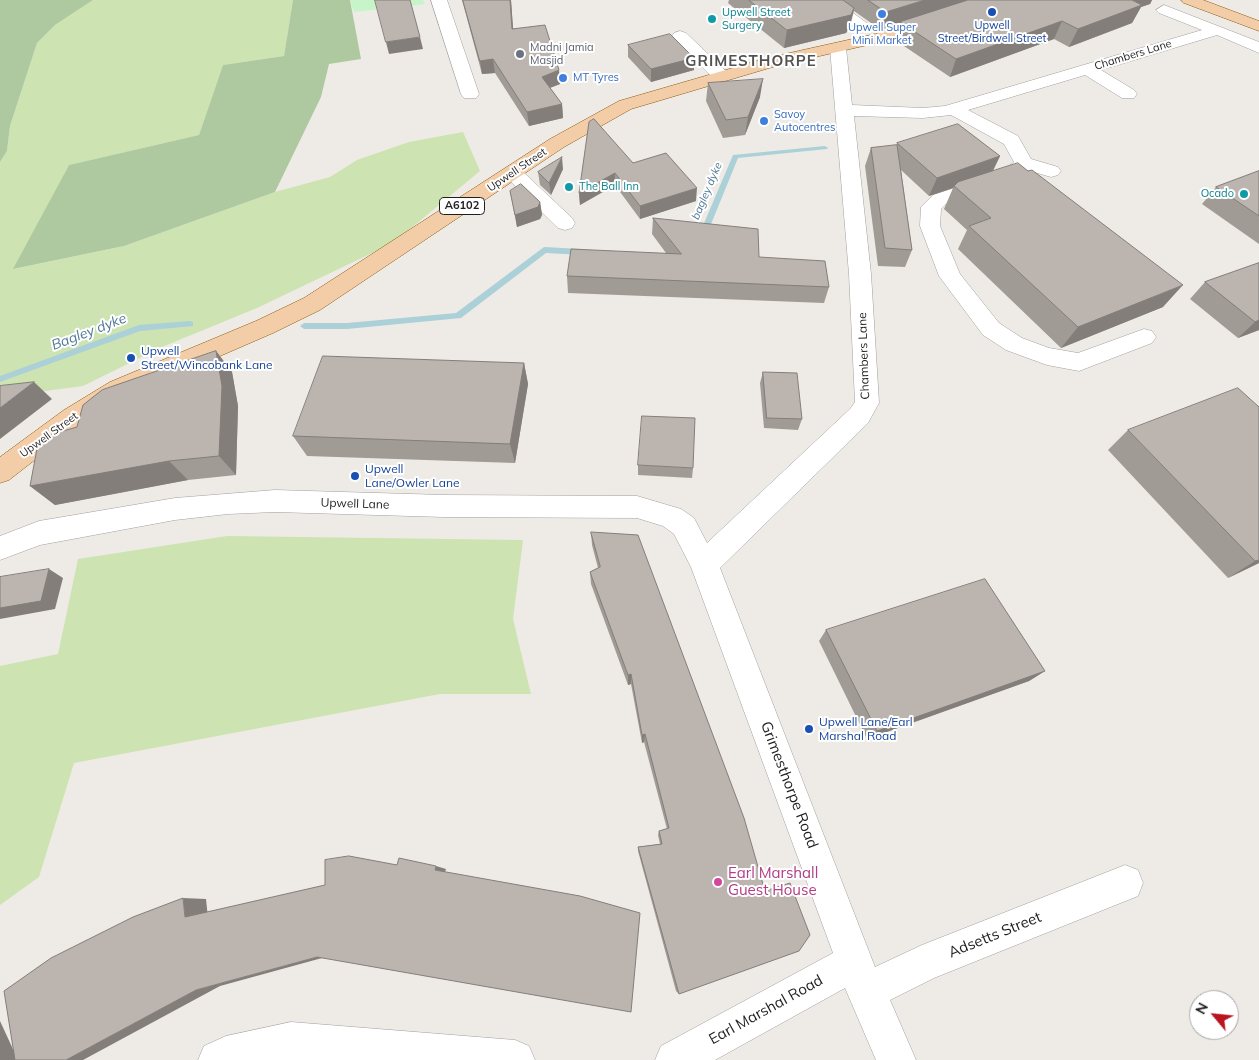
<!DOCTYPE html>
<html>
<head>
<meta charset="utf-8">
<style>
	body { margin:0 }
	#map { position:relative; width:1259px; height:1060px; overflow:hidden; background:#eeebe6; font-family:Mulish,sans-serif }
	canvas { display:block }
	.north { position:absolute; left:1189px; top:990px; width:50px; height:50px; box-sizing:border-box; background:#fff; border:1px solid #a5a5a5; border-radius:50%; rotate:298deg; font-size:14px; font-weight:700; line-height:20px; text-align:center; color:#1f1f1f }
	.north::after { content:''; display:block; margin:auto; width:18px; height:22px; background:#b9141f; clip-path:polygon(50% 0,100% 100%,50% 72%,0 100%) }
</style>
</head>
<body>
<div id="map">
<canvas width="1259" height="1060"></canvas>
<div class="north">N</div>
</div>
<script>
const c = document.querySelector('canvas').getContext('2d');
c.lineJoin = 'round';
function fill(path, color) { c.fillStyle = color; c.fill(path, 'evenodd'); }
function strokePath(path, color, width, dash) { c.strokeStyle = color; c.lineWidth = width; c.lineCap = dash ? 'butt' : 'round'; c.setLineDash(dash || []); c.stroke(path); }
function write(font, color, halo, rows, align = 'center') {
  c.font = font + ' Mulish,sans-serif'; c.lineWidth = 4; c.setLineDash([]); c.textBaseline = 'middle'; c.strokeStyle = halo; c.fillStyle = color; for (const [text, x, y, turn = 0] of rows) {
    c.save(); c.translate(x, y); c.rotate((+turn || 0) * Math.PI / 180); c.textAlign = isNaN(turn) ? turn : align; if (halo) c.strokeText(text, 0, 0); c.fillText(text, 0, 0); c.restore();
  }
}
fill(new Path2D(`
	M 93,0 L 293,0 L 284,56 L 223,65 L 199,135 L 69,165 L 14,269 L 124,246 L 275,192 L 330,177 L 357,160 L 409,142 L 463,132 L 480,171 L 393,243 L 257,308 L 162,347 L 83,386 L 0,397 L 0,162 L 7,151 L 10,126 L 37,43 L 55,25 Z
	M 227,536 L 523,540 L 513,619 L 531,694 L 440,694 L 74,763 L 39,877 L 0,905 L 0,666 L 58,654 L 78,559 Z`), '#cde3b1');
fill(new Path2D(`
	M 0,0 L 93,0 L 55,25 L 37,43 L 10,126 L 7,151 L 0,162 Z
	M 293,0 L 350,0 L 361,59 L 329,64 L 321,97 L 275,192 L 124,246 L 13,269 L 69,165 L 199,135 L 223,65 L 284,56 Z`), '#aec99f');
fill(new Path2D(`
	M 350,0 L 423,0 L 425,4 L 354,12 Z`), '#c7f4c8');
fill(new Path2D(`
	M 825,146 L 828,148 L 827,149 L 738,158 L 709,229 L 701,235 L 695,235 L 695,231 L 702,228 L 733,155 Z
	M 544,247 L 582,249 L 586,252 L 582,255 L 546,253 L 461,318 L 347,329 L 304,329 L 300,326 L 304,323 L 347,323 L 456,313 Z
	M 190,321 L 193,322 L 193,326 L 140,331 L 0,382 L 0,376 L 139,325 Z`), '#abd0d7');
const minor = new Path2D(`
	M 431,0 L 447,0 L 479,94 L 476,98 L 464,98 L 461,94 Z
	M 817,0 L 835,0 L 867,23 L 865,26 L 853,26 Z
	M 1164,5 L 1259,42 L 1259,53 L 1217,35 L 1101,70 L 1134,90 L 1137,94 L 1134,98 L 1122,98 L 1085,75 L 968,110 L 1018,136 L 1031,159 L 1058,167 L 1061,171 L 1058,175 L 1051,177 L 1027,170 L 1015,181 L 947,203 L 941,209 L 940,226 L 960,274 L 999,323 L 1022,338 L 1049,348 L 1078,353 L 1144,329 L 1152,331 L 1156,337 L 1152,343 L 1079,371 L 1047,365 L 1006,350 L 983,335 L 939,276 L 920,226 L 921,207 L 933,195 L 1001,173 L 1014,162 L 1004,144 L 951,115 L 923,118 L 854,116 L 871,274 L 879,403 L 868,423 L 720,568 L 875,967 L 922,945 L 1125,865 L 1138,870 L 1143,883 L 1138,896 L 934,978 L 890,1000 L 916,1060 L 876,1060 L 845,988 L 715,1060 L 655,1060 L 661,1046 L 833,953 L 691,567 L 674,534 L 663,526 L 637,518 L 444,517 L 275,512 L 228,514 L 175,520 L 40,545 L 0,560 L 0,536 L 39,521 L 175,498 L 275,490 L 444,495 L 637,496 L 681,509 L 694,518 L 707,543 L 850,409 L 855,402 L 849,274 L 830,48 L 832,45 L 844,45 L 846,48 L 852,105 L 923,108 L 945,106 L 1202,30 L 1159,13 L 1156,10 Z
	M 680,31 L 686,33 L 727,72 L 729,76 L 727,80 L 715,80 L 674,39 L 672,36 L 674,33 Z
	M 513,167 L 520,169 L 572,218 L 575,223 L 572,228 L 565,230 L 558,228 L 506,177 L 503,173 L 506,169 Z
	M 291,1022 L 515,1040 L 529,1046 L 535,1060 L 198,1060 L 204,1046 L 226,1036 Z`);
const major = new Path2D(`
	M 980,0 L 1003,0 L 1000,3 L 885,41 L 776,66 L 631,109 L 564,147 L 320,310 L 273,333 L 128,396 L 81,424 L 9,480 L 0,483 L 0,457 L 64,410 L 110,382 L 256,321 L 304,298 L 550,139 L 619,101 L 767,58 L 875,34 Z
	M 1181,0 L 1203,0 L 1259,21 L 1259,31 L 1184,3 Z`);
strokePath(minor, '#a0a0a0', 1);
strokePath(major, '#8a5a0f', 1);
fill(minor, '#fff');
fill(major, '#f2cda7');
fill(new Path2D(`
	M 462,0 L 511,0 L 513,29 L 560,84 L 550,88 L 562,104 L 563,118 L 529,126 L 495,73 L 482,74 Z
	M 729,0 L 1152,0 L 1150,4 L 1141,7 L 1132,23 L 1069,47 L 1054,39 L 950,77 L 895,40 L 900,24 L 881,30 L 854,11 L 850,26 L 846,33 L 784,48 L 728,3 Z
	M 628,45 L 694,58 L 694,70 L 651,82 L 628,57 Z
	M 708,83 L 760,97 L 745,135 L 723,138 L 706,101 Z
	M 897,143 L 1000,156 L 993,171 L 1163,307 L 1061,348 L 958,249 L 967,230 L 944,209 L 953,188 L 929,196 L 901,170 L 912,250 L 905,267 L 878,266 L 865,166 L 871,148 L 897,145 Z
	M 633,163 L 696,201 L 640,219 L 615,185 L 580,205 L 579,193 Z
	M 563,169 L 551,195 L 540,185 L 538,172 Z
	M 1259,171 L 1259,244 L 1202,204 L 1216,187 Z
	M 510,191 L 540,202 L 542,215 L 540,219 L 517,227 Z
	M 653,218 L 829,287 L 824,303 L 568,293 L 567,276 L 666,253 L 652,234 Z
	M 1259,263 L 1259,330 L 1238,338 L 1190,299 L 1205,282 Z
	M 216,351 L 232,372 L 238,406 L 236,475 L 188,480 L 55,505 L 30,486 Z
	M 524,363 L 528,384 L 515,463 L 307,456 L 293,436 Z
	M 763,372 L 802,419 L 798,430 L 764,428 L 760,383 Z
	M 1128,430 L 1259,563 L 1228,578 L 1108,450 Z
	M 638,465 L 693,468 L 692,478 L 638,475 Z
	M 591,532 L 744,818 L 679,994 L 676,991 L 638,851 L 638,847 L 660,844 L 658,835 L 659,831 L 667,829 L 644,742 L 642,743 L 631,684 L 628,685 L 591,584 L 590,572 L 598,568 L 592,545 Z
	M 826,630 L 1045,671 L 1029,681 L 867,739 L 819,641 Z`), '#a19b96');
fill(new Path2D(`
	M 510,0 L 511,0 L 514,42 L 512,29 Z
	M 925,0 L 974,0 L 900,22 L 900,24 L 881,30 L 886,12 Z
	M 1128,0 L 1152,0 L 1150,4 L 1141,7 L 1132,23 L 1069,47 L 1078,29 Z
	M 854,8 L 850,26 L 846,33 L 784,48 L 787,30 Z
	M 1062,21 L 1054,39 L 950,77 L 956,59 Z
	M 420,37 L 423,49 L 389,54 L 386,42 Z
	M 694,58 L 694,70 L 651,82 L 651,69 Z
	M 493,59 L 495,73 L 482,74 L 480,61 Z
	M 559,70 L 560,84 L 544,90 L 542,77 Z
	M 763,79 L 760,97 L 745,135 L 748,117 Z
	M 562,104 L 563,118 L 529,126 L 527,112 Z
	M 1000,156 L 991,174 L 954,186 L 953,188 L 929,196 L 937,178 Z
	M 562,157 L 563,169 L 551,195 L 549,183 Z
	M 615,173 L 615,185 L 580,205 L 579,193 Z
	M 697,188 L 696,201 L 640,219 L 640,206 Z
	M 540,202 L 542,215 L 540,219 L 517,227 L 515,215 Z
	M 1183,285 L 1163,307 L 1061,348 L 1078,327 Z
	M 1259,320 L 1259,330 L 1238,338 L 1255,322 Z
	M 216,351 L 232,372 L 238,406 L 236,475 L 219,456 Z
	M 524,363 L 528,384 L 515,463 L 510,444 Z
	M 34,382 L 52,399 L 0,439 L 0,408 Z
	M 169,461 L 188,480 L 55,505 L 30,486 Z
	M 1259,560 L 1259,563 L 1228,578 L 1255,561 Z
	M 49,569 L 63,578 L 55,609 L 0,619 L 0,608 Z
	M 1045,671 L 1029,681 L 867,739 L 877,731 Z
	M 631,674 L 631,684 L 628,685 L 628,675 Z
	M 645,734 L 644,742 L 642,743 L 642,735 Z
	M 436,866 L 446,869 L 445,872 L 435,870 Z
	M 183,898 L 206,899 L 208,918 L 185,917 Z
	M 333,955 L 220,986 L 83,1060 L 66,1060 L 196,990 L 317,957 Z
	M 0,1021 L 18,1060 L 0,1060 Z`), '#837e7a');
const building = new Path2D(`
	M 375,0 L 410,0 L 420,37 L 386,42 Z
	M 463,0 L 510,0 L 512,29 L 545,25 L 559,70 L 542,77 L 562,104 L 527,112 L 493,59 L 480,61 Z
	M 749,0 L 843,0 L 854,8 L 851,15 L 787,30 Z
	M 868,0 L 925,0 L 886,12 Z
	M 968,0 L 1132,0 L 1142,5 L 1078,29 L 1062,21 L 956,59 L 900,22 Z
	M 670,34 L 694,58 L 651,69 L 628,45 Z
	M 763,79 L 748,117 L 726,120 L 708,83 Z
	M 594,119 L 633,163 L 666,153 L 697,188 L 640,206 L 615,173 L 579,193 L 589,122 Z
	M 958,124 L 1000,156 L 937,178 L 897,143 Z
	M 897,145 L 912,250 L 885,248 L 871,148 Z
	M 562,157 L 549,183 L 538,172 Z
	M 1018,163 L 1028,171 L 1032,170 L 1183,285 L 1078,327 L 969,226 L 991,218 L 954,186 L 958,182 Z
	M 1259,171 L 1259,216 L 1216,187 Z
	M 521,184 L 540,202 L 538,207 L 515,215 L 510,191 Z
	M 653,218 L 758,229 L 759,257 L 825,261 L 829,287 L 567,276 L 571,249 L 681,254 Z
	M 1259,263 L 1259,320 L 1255,322 L 1205,282 Z
	M 216,351 L 222,386 L 219,456 L 169,461 L 30,486 L 39,438 L 77,427 L 83,405 L 102,390 Z
	M 323,356 L 524,363 L 510,444 L 293,436 Z
	M 763,372 L 797,373 L 802,419 L 767,418 Z
	M 34,382 L 0,408 L 0,386 Z
	M 1238,388 L 1259,407 L 1259,560 L 1255,561 L 1128,430 Z
	M 642,416 L 695,418 L 693,468 L 638,465 Z
	M 591,532 L 638,535 L 744,818 L 765,891 L 790,883 L 810,935 L 799,951 L 679,994 L 638,847 L 662,844 L 659,831 L 669,828 L 645,734 L 642,735 L 631,674 L 628,675 L 590,572 L 600,567 Z
	M 49,569 L 41,601 L 0,608 L 0,577 Z
	M 985,579 L 1045,671 L 877,731 L 826,630 Z
	M 349,856 L 397,865 L 399,858 L 436,866 L 435,870 L 580,896 L 640,913 L 631,1012 L 317,957 L 196,990 L 66,1060 L 15,1060 L 4,991 L 51,958 L 133,917 L 183,898 L 185,917 L 325,885 L 325,860 Z`);
fill(building, '#bbb4af');
strokePath(building, '#837e7a', 1);
for (const [x, y, r, color] of [
	[992,12,5,"#1a4fb4"],
	[882,14,5,"#3f7fe0"],
	[712,19,5,"#0f9aa8"],
	[520,54,5,"#6b7280"],
	[563,78,5,"#3f7fe0"],
	[764,121,5,"#3f7fe0"],
	[569,187,5,"#0f9aa8"],
	[1244,194,5,"#0f9aa8"],
	[131,358,5,"#1a4fb4"],
	[355,476,5,"#1a4fb4"],
	[809,729,5,"#1a4fb4"],
	[718,882,5,"#d1479c"]
]) { const dot = new Path2D(); dot.arc(x, y, r, 0, 2 * Math.PI); c.fillStyle = color; c.fill(dot); strokePath(dot, '#fff', 2); }
write('11px', '#0d838f', '#fff', [
	["Upwell Street",722,13],
	["Surgery",722,26],
	["The Ball Inn",579,187],
	["Ocado",1234,194,"right"]
], 'left');
write('11px', '#164399', '#fff', [
	["Upwell",992,26],
	["Street/Birdwell Street",992,39]
]);
write('11px', '#366cbe', '#fff', [
	["Upwell Super",882,28,"center"],
	["Mini Market",882,41,"center"],
	["MT Tyres",573,78],
	["Savoy",774,115],
	["Autocentres",774,128]
], 'left');
write('11px', '#5b616d', '#fff', [
	["Madni Jamia",530,48],
	["Masjid",530,61]
], 'left');
write('11px', '#1f1f1f', '#fff', [
	["Chambers Lane",1133,55,-17],
	["Upwell Street",517,170,-34],
	["Upwell Street",49,435,-36]
]);
write('italic 11px', '#4e7796', '#fff', [
	["bagley dyke",707,191,-67]
]);
for (const [x, y, w] of [
	[462,206,45]
]) { const box = new Path2D(); box.roundRect(x - w / 2, y - 8.5, w, 17, 4); c.fillStyle = '#fff'; c.fill(box); strokePath(box, '#1f1f1f', 1); }
write('bold 11px', '#1f1f1f', null, [
	["A6102",462,206]
]);
write('12px', '#164399', '#fff', [
	["Upwell",141,351],
	["Street/Wincobank Lane",141,365],
	["Upwell",365,469],
	["Lane/Owler Lane",365,483],
	["Upwell Lane/Earl",819,722],
	["Marshal Road",819,736]
], 'left');
write('12px', '#1f1f1f', '#fff', [
	["Chambers Lane",864,356,-92],
	["Upwell Lane",355,504,2]
]);
write('italic 14px', '#4e7796', '#fff', [
	["Bagley dyke",89,332,-21]
]);
c.letterSpacing = '1px';
write('bold 15px', '#525252', '#fff', [
	["GRIMESTHORPE",751,61]
]);
c.letterSpacing = '0px';
write('15px', '#1f1f1f', '#fff', [
	["Grimesthorpe Road",789,785,69],
	["Adsetts Street",995,935,-22],
	["Earl Marshal Road",766,1010,-29]
]);
write('15px', '#b23c85', '#fff', [
	["Earl Marshall",728,873],
	["Guest House",728,890]
], 'left');
</script>
</body>
</html>
